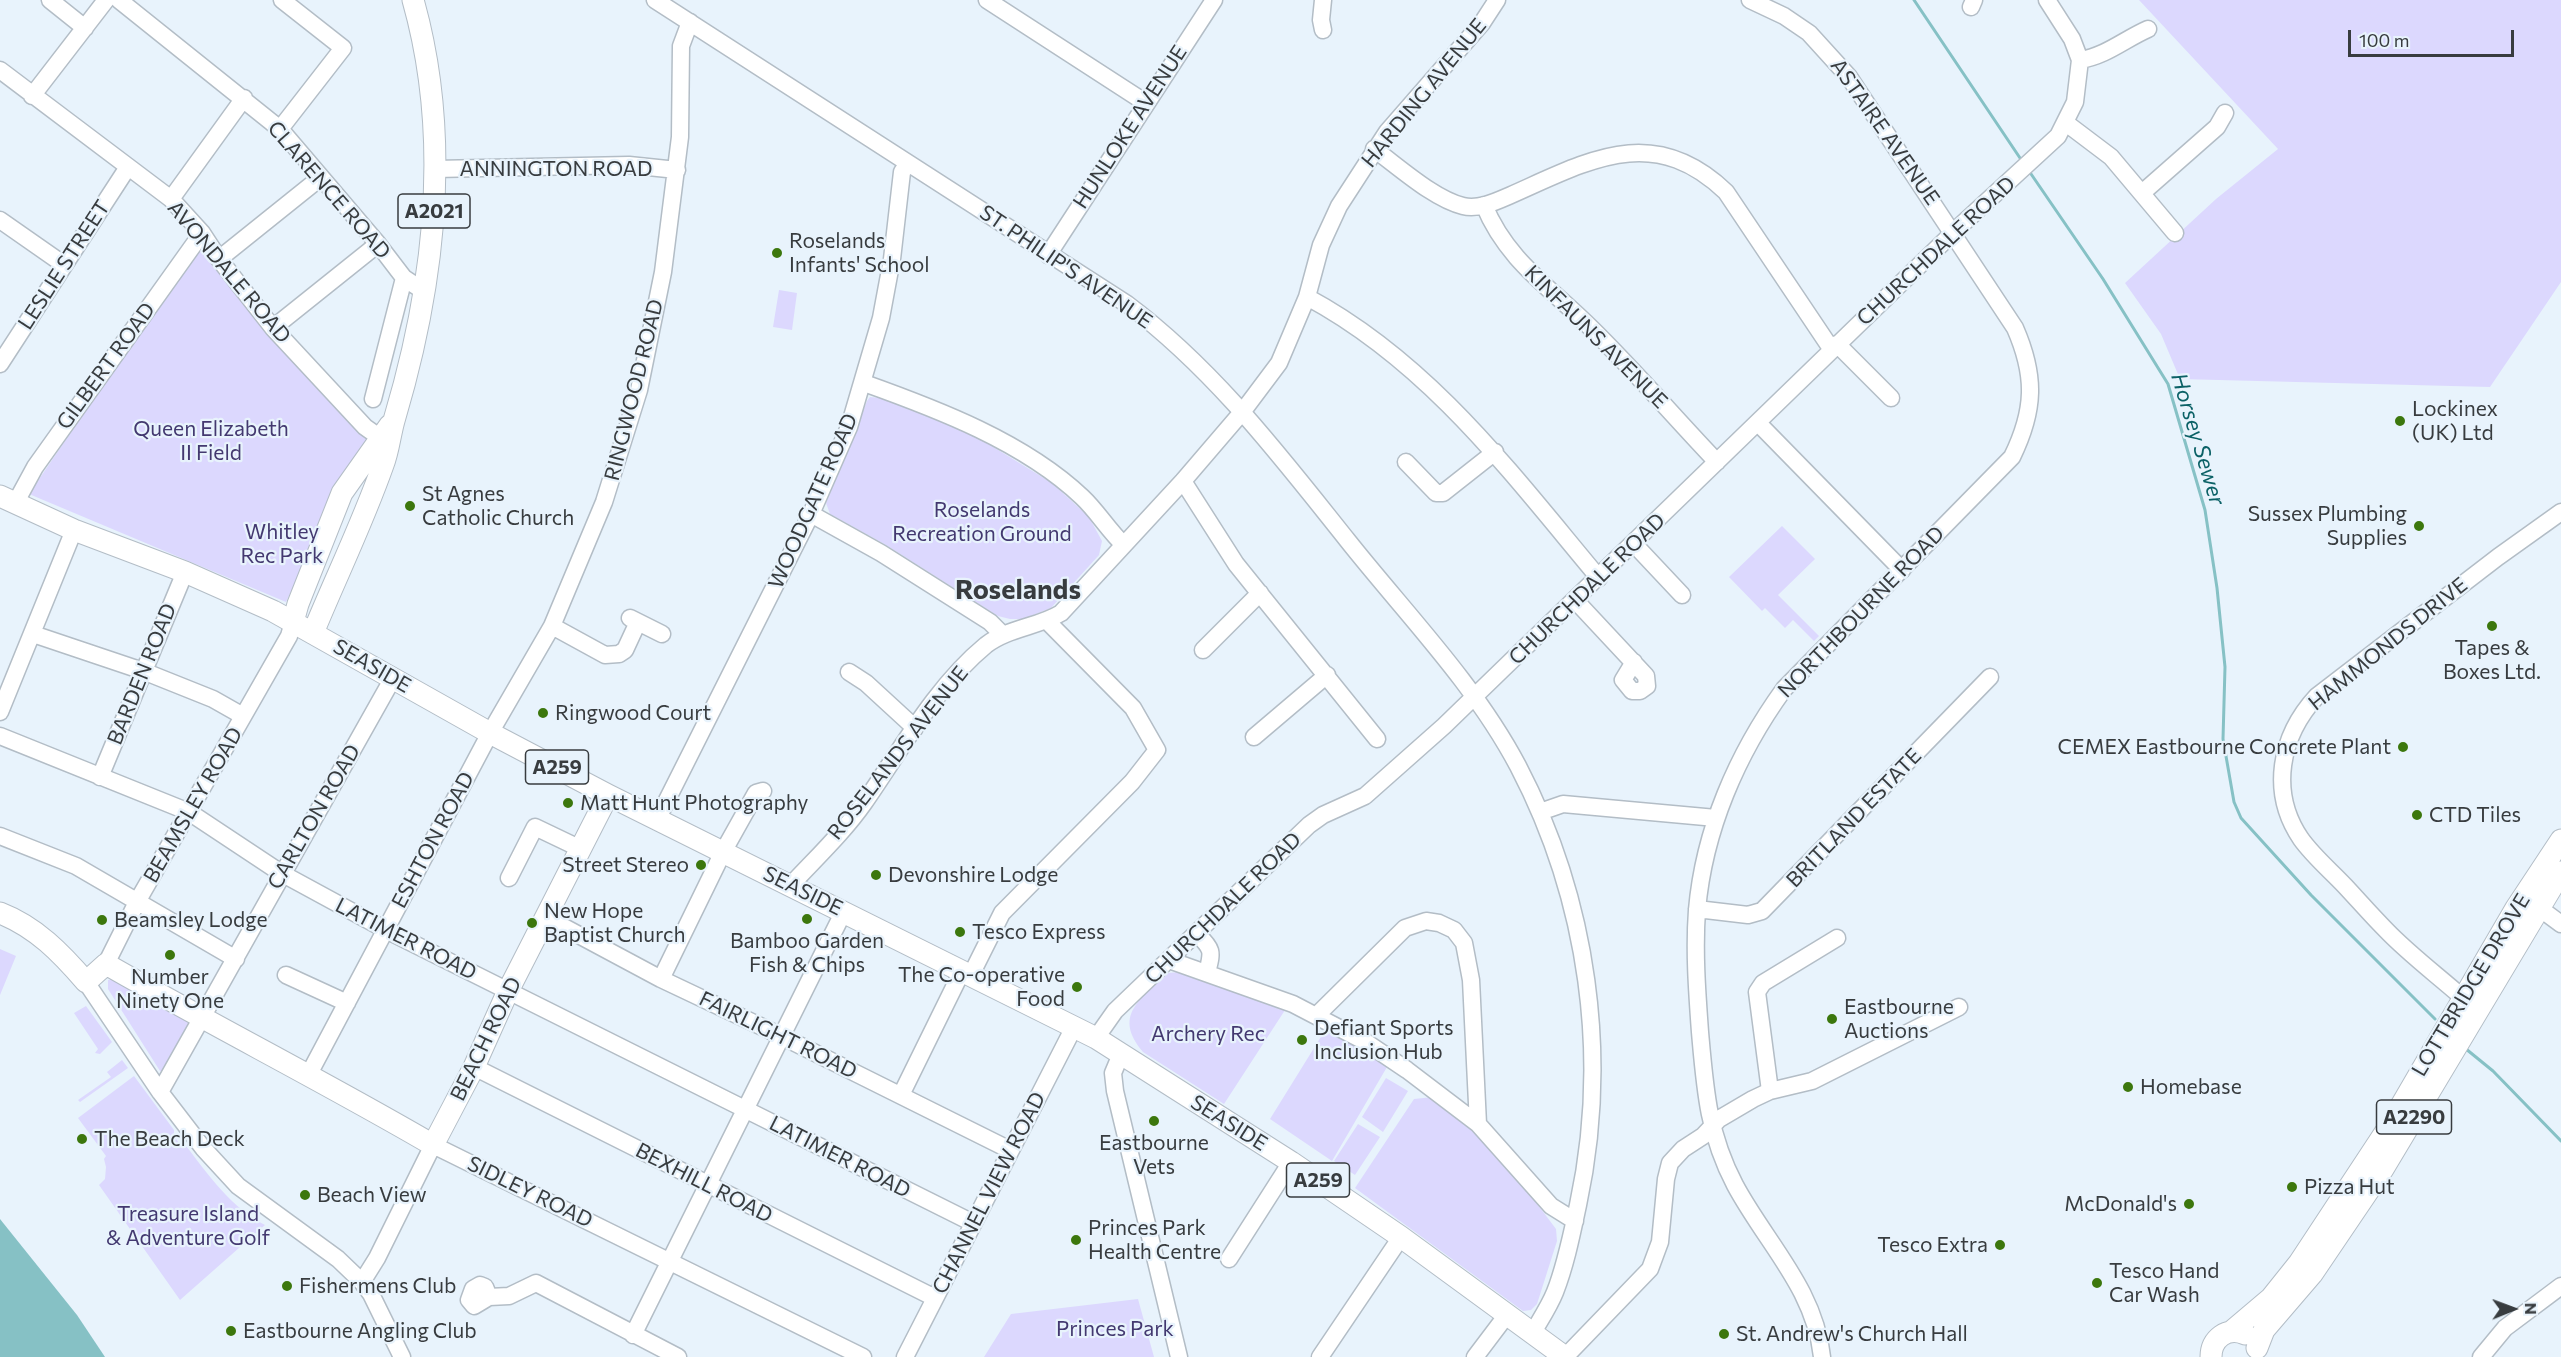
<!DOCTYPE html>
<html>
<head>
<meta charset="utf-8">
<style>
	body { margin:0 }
	#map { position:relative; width:2561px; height:1357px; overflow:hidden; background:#e8f3fc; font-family:Commissioner,sans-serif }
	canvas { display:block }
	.north { position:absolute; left:2483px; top:1279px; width:60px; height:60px; -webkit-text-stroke:4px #e8f3fc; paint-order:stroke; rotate:89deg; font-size:16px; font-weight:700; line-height:24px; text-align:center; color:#383c3f }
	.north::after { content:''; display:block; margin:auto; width:21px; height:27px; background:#383c3f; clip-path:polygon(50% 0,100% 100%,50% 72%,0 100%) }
	.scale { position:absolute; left:2348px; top:30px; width:166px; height:27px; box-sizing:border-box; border:3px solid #383c3f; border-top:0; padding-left:8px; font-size:18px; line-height:21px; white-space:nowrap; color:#383c3f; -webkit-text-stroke:4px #e8f3fc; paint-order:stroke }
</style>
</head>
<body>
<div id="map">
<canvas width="2561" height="1357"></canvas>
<div class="north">N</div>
<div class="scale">100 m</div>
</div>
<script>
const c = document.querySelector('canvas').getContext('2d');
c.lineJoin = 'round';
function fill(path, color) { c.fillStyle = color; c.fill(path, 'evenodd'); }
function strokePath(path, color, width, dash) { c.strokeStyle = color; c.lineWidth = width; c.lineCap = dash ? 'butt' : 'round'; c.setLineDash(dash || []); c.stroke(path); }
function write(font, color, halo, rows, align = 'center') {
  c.font = font + ' Commissioner,sans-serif'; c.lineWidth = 4.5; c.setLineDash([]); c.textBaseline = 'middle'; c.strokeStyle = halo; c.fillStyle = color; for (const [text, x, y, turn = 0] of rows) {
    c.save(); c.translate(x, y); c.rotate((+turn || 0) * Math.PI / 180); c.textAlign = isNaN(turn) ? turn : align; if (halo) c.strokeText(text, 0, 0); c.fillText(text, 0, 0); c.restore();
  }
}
fill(new Path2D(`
	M 2139,0 L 2561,0 L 2561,282 L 2490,387 L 2180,379 L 2161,334 L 2125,283 L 2216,199 L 2278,149 Z
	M 197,246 L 369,441 L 322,527 L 286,602 L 29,494 Z
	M 779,290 L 797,293 L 792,330 L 773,327 Z
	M 870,397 L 881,398 L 935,417 L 977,437 L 1052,483 L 1089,517 L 1102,541 L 1099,555 L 1051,608 L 1023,619 L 1010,619 L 998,616 L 886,545 L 830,514 L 826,503 L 867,401 Z
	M 1782,526 L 1815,559 L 1778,595 L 1819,636 L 1814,641 L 1793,620 L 1785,628 L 1765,608 L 1762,611 L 1729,577 Z
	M 0,949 L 16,956 L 0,995 Z
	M 1179,972 L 1287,1007 L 1224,1104 L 1143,1052 C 1112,1015 1141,999 1168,973 Z
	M 113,979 L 190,1021 L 165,1071 L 160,1071 L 108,989 L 108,980 Z
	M 86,1006 L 112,1042 L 100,1054 L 95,1053 L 98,1049 L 74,1013 Z
	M 1327,1027 L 1387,1067 L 1332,1161 L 1270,1119 Z
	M 122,1060 L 128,1068 L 80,1102 L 78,1100 L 111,1077 L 107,1072 Z
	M 134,1076 L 174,1130 L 174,1136 L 181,1146 L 187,1147 C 208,1175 233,1209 265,1225 L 180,1300 L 99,1185 L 105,1179 L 106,1167 L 104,1159 L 106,1156 L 78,1118 Z
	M 1386,1078 L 1408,1091 L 1383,1132 L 1362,1117 Z
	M 1433,1097 L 1476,1134 L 1523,1185 L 1556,1229 L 1557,1241 L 1537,1304 L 1531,1310 L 1523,1311 L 1355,1188 L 1414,1099 Z
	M 1358,1124 L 1380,1137 L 1355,1175 L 1334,1161 Z
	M 1138,1299 L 1154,1357 L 984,1357 L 1011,1314 Z`), '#dcd8fe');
fill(new Path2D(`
	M 0,1219 L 77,1315 L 105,1357 L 0,1357 Z`), '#86c1c5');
strokePath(new Path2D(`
	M 1914,0 L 2022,161
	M 2029,171 L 2103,279 L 2168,384 L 2205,510 L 2217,588 L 2225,667 L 2223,739 L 2234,802 L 2241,818 L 2311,895 L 2435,1019
	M 2466,1049 L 2493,1071 L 2561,1141`), '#86c1c5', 3);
const minor = new Path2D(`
	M 50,0 L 85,28
	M 119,0 L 280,129 L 378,244 L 404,278 L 425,292
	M 655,0 L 1127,304 C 1215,370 1280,456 1348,541 C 1406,614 1474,683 1518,766 C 1588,900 1610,1057 1578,1205 C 1572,1233 1566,1264 1555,1292 C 1549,1307 1540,1320 1532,1334
	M 987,0 L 1146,103
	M 1750,0 L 1784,16 L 1809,33 L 1849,77 L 2015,328 C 2036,376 2035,410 2012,457 L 1784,689 C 1737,754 1704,830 1697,910 C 1694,950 1697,991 1700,1032 C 1705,1089 1708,1134 1735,1185 C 1766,1243 1815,1289 1822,1357
	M 1971,7 L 1974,0
	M 1323,30 L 1321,20 L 1323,0
	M 2080,60 C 2106,56 2125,39 2148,29
	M 0,70 L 171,199 L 202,233 L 219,259 L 273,328 L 365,427 L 389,444
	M 32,96 L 106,0
	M 2066,123 L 2111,157 L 2175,233
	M 280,129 L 343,48 L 282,0
	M 1374,149 C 1399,167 1434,199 1463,206 C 1479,210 1497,201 1511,195 C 1588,161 1653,122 1726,192 L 1832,350
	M 435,169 L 629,165 L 677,170
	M 2142,193 L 2217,127 L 2225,113
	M 171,199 L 244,98
	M 1484,205 C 1507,261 1550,287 1591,328 C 1635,371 1675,418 1717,462
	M 0,220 L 63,264
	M 1048,255 L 1214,0
	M 219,259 L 320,178
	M 1307,297 C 1430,363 1511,473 1599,578
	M 273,328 L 378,244
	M 1837,344 L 1891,398
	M 0,364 L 128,167
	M 864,383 C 937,409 1024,442 1082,497 C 1098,512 1108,530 1124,545
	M 373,399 L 404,278
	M 1758,423 L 1902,570
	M 1406,462 L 1436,493 L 1443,493 L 1495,452
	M 1183,481 L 1236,564 L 1377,739
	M 16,502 L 35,467 L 202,233
	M 811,514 L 881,553 L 990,622 L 1003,635
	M 1634,544 L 1682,595
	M 1575,600 L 1646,676 L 1647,686 L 1640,691 L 1632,691 L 1623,680 L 1634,662
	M 630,618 L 662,634
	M 552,626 L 605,655 L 619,654 L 625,650 L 638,622
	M 33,634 L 143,671 L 213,699 L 243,716
	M 1203,650 L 1260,593
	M 849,672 L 866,683 L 915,728
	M 0,712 L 74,530
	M 0,736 L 189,812 L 281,873 L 386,930 L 973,1223
	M 1254,737 L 1327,675
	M 100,777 L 185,572
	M 1540,812 L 1563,804 L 1716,818
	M 657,820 L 811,514 L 849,427 L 881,318 L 892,259 L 902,172 L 908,163
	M 0,836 L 76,866 L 236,959
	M 509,878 L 535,827 L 581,849
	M 791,885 C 815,859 843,833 864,803 C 901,750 935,687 986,645 C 1008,628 1038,627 1061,613 L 1183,481 L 1243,411 L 1279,363 L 1307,297 L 1321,245 L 1339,206 L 1387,132 L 1482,23 L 1497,0
	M 2528,906 L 2538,907 L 2561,924
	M 1697,909 L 1748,915 L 1762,911 L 1990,677
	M 547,918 L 661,979 L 775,1033 L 1010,1150
	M 1197,934 C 1214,950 1212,952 1207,973
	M 1169,960 L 1293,1004 L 1364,1041 L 1407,1070 L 1478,1124 L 1551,1206 L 1575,1221
	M 106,964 L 137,902 L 289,636 L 293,622
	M 286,975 L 347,1003
	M 971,975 L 1002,913 L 1132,782 L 1157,750 L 1133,708 L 1047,621
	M 661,979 L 723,852 L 756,793 L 763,791
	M 86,982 L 160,1092 L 203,1148 L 238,1186 L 338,1259 L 362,1282 L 371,1294 L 402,1357
	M 2462,997 C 2437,975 2409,954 2386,930 C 2372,916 2359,901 2345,886 C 2331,871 2314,857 2301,839 C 2269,792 2280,736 2317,696 L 2498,557 L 2561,512
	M 1317,1015 L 1405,928 L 1426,921 L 1439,923 L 1454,930 L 1464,943 L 1471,980 L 1478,1124
	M 1096,1038 L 1115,1011 L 1309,825 L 1323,815 L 1365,796 L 1444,726 L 1959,227 L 2058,136 L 2075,102 L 2080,60 L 2072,39 L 2047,0
	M 1121,1054 L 1113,1073 L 1115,1091 L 1179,1357
	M 474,1067 L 935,1298
	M 309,1074 L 490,733 L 552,626 L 604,502 L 639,390 L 663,272 L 680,137 L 681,46 L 690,22
	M 1770,1091 L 1757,992 L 1763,983 L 1837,938
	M 160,1092 L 393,678
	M 901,1095 L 962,971
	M 1229,1259 L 1291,1162
	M 362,1282 L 377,1258 L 433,1145 L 863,1357
	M 489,1297 L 474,1306 L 469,1300 L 473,1289 L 480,1285 L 485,1287 L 489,1297 L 509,1296 L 536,1283 L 678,1357
	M 633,1335 L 844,911
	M 905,1357 L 1073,1029
	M 1320,1357 L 1401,1237
	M 1475,1357 L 1506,1316
	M 1565,1357 L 1650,1269 L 1660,1242 L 1666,1179 L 1670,1163 L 1683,1149 L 1703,1136 L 1719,1119 L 1753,1099 L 1770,1091 L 1812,1081 L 1959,1007
	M 2481,1357 L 2505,1328 L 2561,1286`);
const major = new Path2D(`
	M 0,496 L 74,530 L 185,572 L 273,611 L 490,733 L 608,795 L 1096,1038 L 1291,1162 L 1401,1237 L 1565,1357
	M 293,622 L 298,604 L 342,493 L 390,425
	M 313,633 C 336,577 363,522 383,465 C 389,450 390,433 395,417 C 435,282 452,138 413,0
	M 0,913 C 36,927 61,953 86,982 L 106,964 C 214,1026 325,1082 433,1145 L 474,1067 L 508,991 L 608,795
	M 2232,1331 L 2271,1298 L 2299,1263 L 2388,1128 L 2516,908 L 2561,840
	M 2257,1348 L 2264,1330 L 2312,1274 L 2383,1169 L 2561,872
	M 2211,1357 C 2211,1339 2227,1326 2245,1334`);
strokePath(minor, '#b3bdc6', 19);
strokePath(major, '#b3bdc6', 23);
strokePath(minor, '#fff', 16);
strokePath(major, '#fff', 21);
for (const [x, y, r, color] of [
	[777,253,6,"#3c770d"],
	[2400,421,6,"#3c770d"],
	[410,506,6,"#3c770d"],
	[2419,526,6,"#3c770d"],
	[2492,626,6,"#3c770d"],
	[543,713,6,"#3c770d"],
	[2403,747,6,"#3c770d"],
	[568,803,6,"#3c770d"],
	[2417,815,6,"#3c770d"],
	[701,865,6,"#3c770d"],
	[876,875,6,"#3c770d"],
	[807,919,6,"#3c770d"],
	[102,920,6,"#3c770d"],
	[532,923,6,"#3c770d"],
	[960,932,6,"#3c770d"],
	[170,955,6,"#3c770d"],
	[1077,987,6,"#3c770d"],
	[1832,1019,6,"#3c770d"],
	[1302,1040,6,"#3c770d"],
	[2128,1087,6,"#3c770d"],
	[1154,1121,6,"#3c770d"],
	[82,1139,6,"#3c770d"],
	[2292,1187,6,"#3c770d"],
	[305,1195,6,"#3c770d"],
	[2189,1204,6,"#3c770d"],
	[1076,1240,6,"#3c770d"],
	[2000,1245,6,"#3c770d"],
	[2097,1283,6,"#3c770d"],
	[287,1286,6,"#3c770d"],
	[231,1331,6,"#3c770d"],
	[1724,1334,6,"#3c770d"]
]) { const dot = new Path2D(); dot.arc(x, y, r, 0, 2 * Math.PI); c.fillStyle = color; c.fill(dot); strokePath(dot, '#e8f3fc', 2); }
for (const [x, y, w] of [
	[434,211,72],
	[557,767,63],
	[2414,1117,75],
	[1318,1180,63]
]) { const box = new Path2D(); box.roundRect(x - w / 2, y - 17, w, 34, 4.5); c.fillStyle = '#e8f3fc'; c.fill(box); strokePath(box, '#383c3f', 1.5); }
write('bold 20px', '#383c3f', null, [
	["A2021",434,211],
	["A259",557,767],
	["A2290",2414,1117],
	["A259",1318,1180]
]);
write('21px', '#383c3f', '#e8f3fc', [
	["HARDING AVENUE",1424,93,-51],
	["HUNLOKE AVENUE",1130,127,-57],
	["ASTAIRE AVENUE",1885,132,55],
	["ANNINGTON ROAD",556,169],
	["CLARENCE ROAD",329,190,49],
	["CHURCHDALE ROAD",1936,251,-43],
	["LESLIE STREET",64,265,-57],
	["ST. PHILIP'S AVENUE",1066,267,34],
	["AVONDALE ROAD",229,272,50],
	["KINFAUNS AVENUE",1596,337,45],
	["GILBERT ROAD",106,366,-54],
	["RINGWOOD ROAD",634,390,-76],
	["WOODGATE ROAD",813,501,-66],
	["CHURCHDALE ROAD",1587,589,-44],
	["NORTHBOURNE ROAD",1861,612,-46],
	["HAMMONDS DRIVE",2388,644,-39],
	["SEASIDE",372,666,30],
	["BARDEN ROAD",142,674,-68],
	["ROSELANDS AVENUE",898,753,-52],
	["BEAMSLEY ROAD",193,805,-60],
	["CARLTON ROAD",314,817,-60],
	["BRITLAND ESTATE",1854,818,-46],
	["ESHTON ROAD",433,840,-62],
	["SEASIDE",803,891,26],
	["CHURCHDALE ROAD",1223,908,-44],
	["LATIMER ROAD",406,939,27],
	["LOTTBRIDGE DROVE",2471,985,-59],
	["FAIRLIGHT ROAD",778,1035,26],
	["BEACH ROAD",486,1039,-64],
	["SEASIDE",1229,1123,32],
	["LATIMER ROAD",840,1157,27],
	["BEXHILL ROAD",704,1183,27],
	["SIDLEY ROAD",530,1192,26],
	["CHANNEL VIEW ROAD",989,1193,-63]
]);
write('21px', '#383c3f', '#e8f3fc', [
	["Roselands",789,241],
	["Infants' School",789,265],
	["Lockinex",2412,409],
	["(UK) Ltd",2412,433],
	["St Agnes",422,494],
	["Catholic Church",422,518],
	["Sussex Plumbing",2407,514,"right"],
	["Supplies",2407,538,"right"],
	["Tapes &",2492,648,"center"],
	["Boxes Ltd.",2492,672,"center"],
	["Ringwood Court",555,713],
	["CEMEX Eastbourne Concrete Plant",2391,747,"right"],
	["Matt Hunt Photography",580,803],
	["CTD Tiles",2429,815],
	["Street Stereo",689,865,"right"],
	["Devonshire Lodge",888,875],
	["New Hope",544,911],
	["Baptist Church",544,935],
	["Beamsley Lodge",114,920],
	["Tesco Express",972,932],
	["Bamboo Garden",807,941,"center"],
	["Fish & Chips",807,965,"center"],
	["The Co-operative",1065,975,"right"],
	["Food",1065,999,"right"],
	["Number",170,977,"center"],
	["Ninety One",170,1001,"center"],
	["Eastbourne",1844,1007],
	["Auctions",1844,1031],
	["Defiant Sports",1314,1028],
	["Inclusion Hub",1314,1052],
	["Homebase",2140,1087],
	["The Beach Deck",94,1139],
	["Eastbourne",1154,1143,"center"],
	["Vets",1154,1167,"center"],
	["Pizza Hut",2304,1187],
	["Beach View",317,1195],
	["McDonald's",2177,1204,"right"],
	["Princes Park",1088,1228],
	["Health Centre",1088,1252],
	["Tesco Extra",1988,1245,"right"],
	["Tesco Hand",2109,1271],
	["Car Wash",2109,1295],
	["Fishermens Club",299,1286],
	["Eastbourne Angling Club",243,1331],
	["St. Andrew's Church Hall",1736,1334]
], 'left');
write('21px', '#433970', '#e8f3fc', [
	["Queen Elizabeth",211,429],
	["II Field",211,453],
	["Roselands",982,510],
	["Recreation Ground",982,534],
	["Whitley",282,532],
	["Rec Park",282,556],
	["Archery Rec",1208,1034],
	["Treasure Island",188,1214],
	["& Adventure Golf",188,1238],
	["Princes Park",1115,1329]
]);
write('italic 22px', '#0b6166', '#e8f3fc', [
	["Horsey Sewer",2198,439,73]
]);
write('bold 27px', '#383c3f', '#e8f3fc', [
	["Roselands",1018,590]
]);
</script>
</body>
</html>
